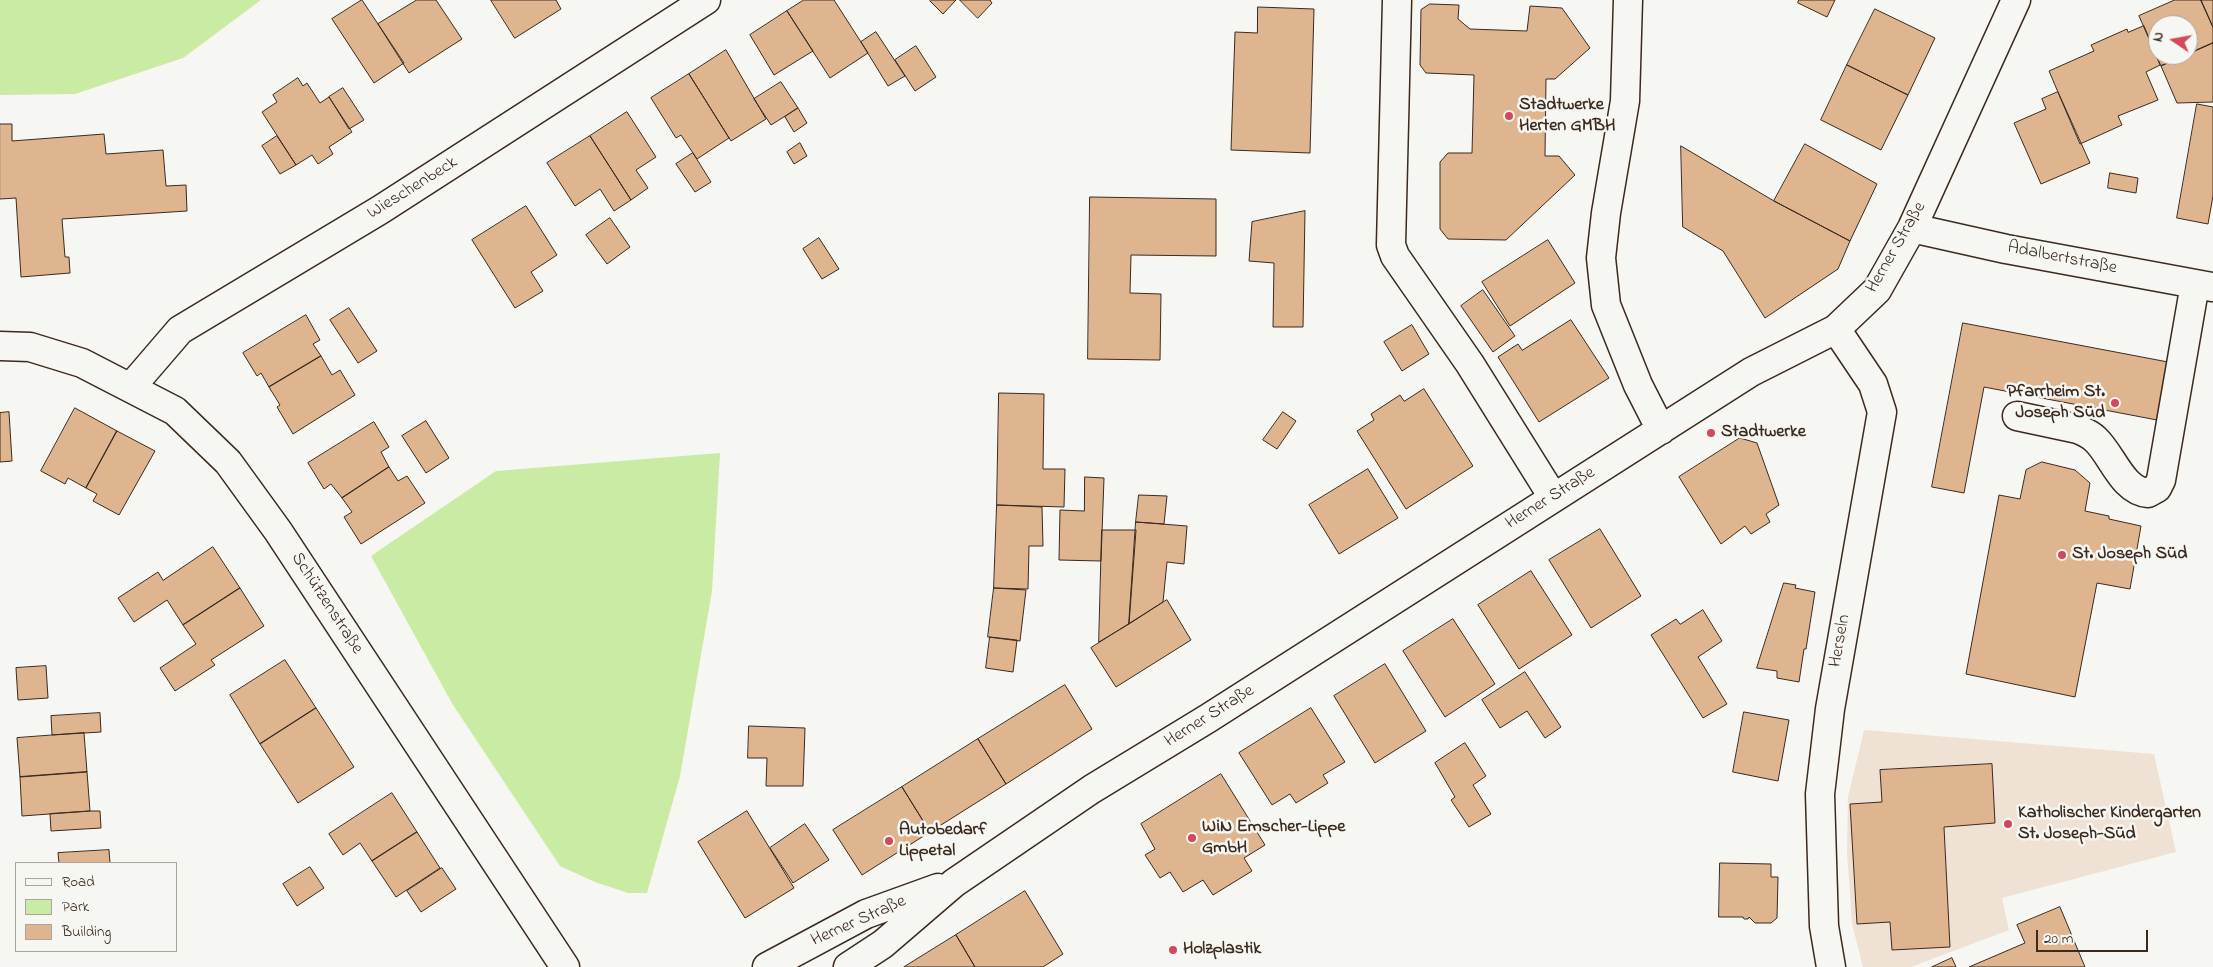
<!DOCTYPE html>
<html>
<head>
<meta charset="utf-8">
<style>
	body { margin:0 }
	#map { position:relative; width:2213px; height:967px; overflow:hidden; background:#f6f6f2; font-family:"Indie Flower",sans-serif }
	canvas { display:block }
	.legend { position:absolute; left:15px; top:862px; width:162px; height:90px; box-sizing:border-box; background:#f6f6f2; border:1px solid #aba49d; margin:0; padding:6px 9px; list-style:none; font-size:15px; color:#3b2a1e }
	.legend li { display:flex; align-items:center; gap:10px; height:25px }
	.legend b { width:25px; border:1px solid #aba49d }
	.north { position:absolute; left:2148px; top:15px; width:50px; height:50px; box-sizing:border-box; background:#f6f6f2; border:1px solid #aba49d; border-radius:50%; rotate:282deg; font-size:14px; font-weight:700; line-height:20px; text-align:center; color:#3b2a1e }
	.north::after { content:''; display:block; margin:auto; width:18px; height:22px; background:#d1495b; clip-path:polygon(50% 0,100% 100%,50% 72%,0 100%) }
	.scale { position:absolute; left:2036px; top:930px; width:112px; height:22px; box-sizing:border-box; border:2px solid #3b2a1e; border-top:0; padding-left:6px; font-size:15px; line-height:18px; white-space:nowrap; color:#3b2a1e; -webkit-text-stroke:4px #f6f6f2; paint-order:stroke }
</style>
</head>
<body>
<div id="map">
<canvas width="2213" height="967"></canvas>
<ul class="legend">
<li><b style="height:6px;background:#f6f6f2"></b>Road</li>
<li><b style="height:14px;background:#c9eba4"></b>Park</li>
<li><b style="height:14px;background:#deb58e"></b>Building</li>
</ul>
<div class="north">N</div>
<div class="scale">20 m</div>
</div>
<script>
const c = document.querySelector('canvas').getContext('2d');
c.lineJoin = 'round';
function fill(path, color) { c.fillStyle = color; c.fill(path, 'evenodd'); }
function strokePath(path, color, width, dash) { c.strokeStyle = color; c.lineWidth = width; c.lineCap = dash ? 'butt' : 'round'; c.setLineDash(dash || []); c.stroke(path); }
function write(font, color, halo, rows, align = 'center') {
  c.font = font + ' "Indie Flower",sans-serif'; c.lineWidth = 5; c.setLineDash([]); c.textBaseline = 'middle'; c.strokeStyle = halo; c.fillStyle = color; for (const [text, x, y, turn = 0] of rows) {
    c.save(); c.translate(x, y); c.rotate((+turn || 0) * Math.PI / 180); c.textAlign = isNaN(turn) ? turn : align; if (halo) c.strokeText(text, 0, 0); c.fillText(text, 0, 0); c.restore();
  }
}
fill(new Path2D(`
	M 1864,730 L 2154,754 L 2176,852 L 2002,898 L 2009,930 L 1911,967 L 1863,967 L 1852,924 L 1847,852 L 1848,797 Z`), '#efe2d4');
fill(new Path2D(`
	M 0,0 L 261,0 L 183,58 L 75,94 L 0,95 Z
	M 720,453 L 712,591 L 680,776 L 647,893 L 628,893 L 595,882 L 560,866 L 453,705 L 371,556 L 496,471 Z`), '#c9eba4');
const building = new Path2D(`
	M 362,0 L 404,63 L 374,83 L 332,19 Z
	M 417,0 L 436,0 L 462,39 L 409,73 L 378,24 Z
	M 491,0 L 556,0 L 561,9 L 515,38 Z
	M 804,0 L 834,0 L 868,53 L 830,78 L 787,11 Z
	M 931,0 L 956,0 L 943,14 L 930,1 Z
	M 960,0 L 990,0 L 992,3 L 978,18 Z
	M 1799,0 L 1835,0 L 1827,17 L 1798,3 Z
	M 2175,0 L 2201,0 L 2213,27 L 2213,43 L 2188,54 L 2188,25 L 2158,25 L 2158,55 L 2186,55 L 2161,66 L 2139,16 Z
	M 2201,0 L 2213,0 L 2213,27 Z
	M 1430,4 L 1459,5 L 1458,19 L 1470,29 L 1527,31 L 1530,6 L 1562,8 L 1590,48 L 1555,79 L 1546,79 L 1545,156 L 1559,156 L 1575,175 L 1506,240 L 1448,239 L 1440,229 L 1440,162 L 1448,153 L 1472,153 L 1474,75 L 1426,73 L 1420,65 L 1421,10 Z
	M 1258,7 L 1314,9 L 1310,153 L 1231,150 L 1235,32 L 1257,33 Z
	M 1875,9 L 1935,38 L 1908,95 L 1847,65 Z
	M 787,11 L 813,51 L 774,75 L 750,35 Z
	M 2144,26 L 2160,65 L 2146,72 L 2158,100 L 2118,116 L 2122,125 L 2080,144 L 2049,71 L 2094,51 L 2091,45 L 2127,29 L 2128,32 Z
	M 876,32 L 905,76 L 888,86 L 861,42 Z
	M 2213,43 L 2213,102 L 2177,103 L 2161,66 Z
	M 916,46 L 936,77 L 915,91 L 895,60 Z
	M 726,50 L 766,119 L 731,141 L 689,74 Z
	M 1847,65 L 1908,95 L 1881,150 L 1821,120 Z
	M 689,74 L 729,138 L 697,159 L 681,135 L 676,138 L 651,98 Z
	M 298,78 L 303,86 L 307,83 L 320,103 L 329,97 L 352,132 L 329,147 L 333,154 L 318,164 L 312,155 L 296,165 L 262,112 L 277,102 L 273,95 Z
	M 781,82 L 798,108 L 771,125 L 754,99 Z
	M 343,88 L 364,120 L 349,129 L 329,97 Z
	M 2058,92 L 2090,163 L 2041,184 L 2014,123 L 2046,109 L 2042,99 Z
	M 2197,104 L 2213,107 L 2213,196 L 2208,224 L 2177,218 Z
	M 798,108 L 807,123 L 794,132 L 785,117 Z
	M 627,112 L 656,157 L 636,170 L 648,188 L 631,200 L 590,136 Z
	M 0,124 L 12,124 L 12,141 L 104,134 L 106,154 L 163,150 L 166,186 L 186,185 L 187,211 L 62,219 L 65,257 L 69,257 L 70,273 L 21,277 L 16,198 L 0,199 Z
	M 277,136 L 296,165 L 280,174 L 262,146 Z
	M 590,136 L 631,200 L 614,211 L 600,189 L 575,206 L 547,163 Z
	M 800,143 L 807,156 L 794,164 L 787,152 Z
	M 1805,144 L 1877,184 L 1850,241 L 1774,201 Z
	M 1681,146 L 1774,201 L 1850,241 L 1838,269 L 1765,318 L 1723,251 L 1683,227 Z
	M 693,153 L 711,182 L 695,192 L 676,164 Z
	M 2110,173 L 2138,178 L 2136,193 L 2108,188 Z
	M 1090,197 L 1216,199 L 1216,256 L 1131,255 L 1130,293 L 1161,294 L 1160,360 L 1088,359 Z
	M 526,206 L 557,255 L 531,272 L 543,291 L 515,308 L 472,240 Z
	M 1305,211 L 1303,327 L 1273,327 L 1274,263 L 1249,261 L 1252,222 Z
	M 610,218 L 630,247 L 607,264 L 586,235 Z
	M 819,238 L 839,269 L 822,279 L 803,249 Z
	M 1548,240 L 1575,283 L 1510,326 L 1482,282 Z
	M 1483,290 L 1515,336 L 1493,352 L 1461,306 Z
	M 349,308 L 377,351 L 358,363 L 330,320 Z
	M 306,315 L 320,340 L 313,344 L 321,356 L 269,387 L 261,373 L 257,376 L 243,353 Z
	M 1571,320 L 1609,378 L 1539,422 L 1498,357 L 1518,344 L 1522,350 Z
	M 1963,323 L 2168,362 L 2157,420 L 1984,387 L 1964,493 L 1932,487 Z
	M 1412,325 L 1429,354 L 1402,371 L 1384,342 Z
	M 321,356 L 332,375 L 340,370 L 355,395 L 293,434 L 277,407 L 280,405 L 269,387 Z
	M 1424,389 L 1473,466 L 1406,509 L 1357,431 L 1374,420 L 1371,414 L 1400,395 L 1404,401 Z
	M 999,393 L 1044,394 L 1043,469 L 1065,469 L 1064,507 L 997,505 Z
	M 75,408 L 117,431 L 86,488 L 68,478 L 65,484 L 41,471 Z
	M 9,412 L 12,461 L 0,462 L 0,413 Z
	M 1283,412 L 1296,421 L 1277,449 L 1263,440 Z
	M 426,421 L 449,458 L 426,473 L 402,436 Z
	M 374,422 L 389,447 L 381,452 L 389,467 L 342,498 L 331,484 L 324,489 L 308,463 Z
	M 117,431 L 155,451 L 119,515 L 93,501 L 97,494 L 86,488 Z
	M 1740,438 L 1757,443 L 1779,505 L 1766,514 L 1770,522 L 1751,534 L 1745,526 L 1721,544 L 1679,477 Z
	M 2042,462 L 2075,470 L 2090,483 L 2085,511 L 2109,516 L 2109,519 L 2141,526 L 2130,589 L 2097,583 L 2075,697 L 1966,674 L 1999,495 L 2020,499 L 2026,470 Z
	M 389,467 L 398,481 L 407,476 L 425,503 L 361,544 L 344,517 L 352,512 L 342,498 Z
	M 1368,469 L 1398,518 L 1339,554 L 1309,505 Z
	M 1085,477 L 1104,478 L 1101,561 L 1059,560 L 1060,510 L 1084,511 Z
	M 1139,495 L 1167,496 L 1164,524 L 1136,522 Z
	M 997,505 L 1042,507 L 1043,546 L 1029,546 L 1028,589 L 994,588 Z
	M 1136,522 L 1187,526 L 1184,564 L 1167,562 L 1163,602 L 1129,624 Z
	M 1600,529 L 1641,596 L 1591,628 L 1549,560 Z
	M 1102,530 L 1136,530 L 1129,624 L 1099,642 Z
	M 213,547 L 240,588 L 183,625 L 167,600 L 134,622 L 118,598 L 158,572 L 163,580 Z
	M 1531,571 L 1572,635 L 1519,669 L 1478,605 Z
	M 1784,583 L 1796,585 L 1795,588 L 1815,592 L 1806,649 L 1804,649 L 1799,682 L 1777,678 L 1777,671 L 1757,668 Z
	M 240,588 L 264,626 L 211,660 L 215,665 L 175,691 L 160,668 L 196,644 L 183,625 Z
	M 994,588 L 1026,590 L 1020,641 L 988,637 Z
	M 1167,600 L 1191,640 L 1116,687 L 1091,648 Z
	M 1703,610 L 1722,641 L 1698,657 L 1727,704 L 1703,718 L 1651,635 L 1676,619 L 1680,624 Z
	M 1453,619 L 1495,684 L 1445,717 L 1403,651 Z
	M 990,637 L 1017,640 L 1013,672 L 986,668 Z
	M 285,660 L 316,708 L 260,744 L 230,695 Z
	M 1385,664 L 1426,731 L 1375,763 L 1334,696 Z
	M 46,666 L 48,698 L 18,700 L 16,668 Z
	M 1525,672 L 1561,727 L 1545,738 L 1527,711 L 1500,728 L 1482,700 Z
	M 1065,685 L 1092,729 L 1006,784 L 978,739 Z
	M 316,708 L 354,767 L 298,803 L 260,744 Z
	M 1311,708 L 1345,762 L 1323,775 L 1328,783 L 1296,803 L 1290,794 L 1272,805 L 1239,753 Z
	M 1744,712 L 1789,720 L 1778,781 L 1733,772 Z
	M 100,713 L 101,732 L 52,735 L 51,716 Z
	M 749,726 L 805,728 L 803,786 L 766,786 L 767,758 L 748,758 Z
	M 84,733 L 87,772 L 20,777 L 17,738 Z
	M 978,739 L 1006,784 L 930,832 L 902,787 Z
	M 1465,743 L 1486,776 L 1473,785 L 1491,814 L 1469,827 L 1451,800 L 1455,797 L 1435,763 Z
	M 1992,764 L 1995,823 L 1944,827 L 1950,947 L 1892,950 L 1890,922 L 1857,924 L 1850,804 L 1882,802 L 1880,770 Z
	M 87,772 L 90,811 L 22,816 L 20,777 Z
	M 1221,774 L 1265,845 L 1244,858 L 1252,871 L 1213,895 L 1203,880 L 1183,892 L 1170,872 L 1160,878 L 1145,855 L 1155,849 L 1141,824 Z
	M 902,787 L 930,832 L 862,875 L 833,830 Z
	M 392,793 L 417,832 L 372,861 L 360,843 L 343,855 L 329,834 Z
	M 90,811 L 100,811 L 101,828 L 51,831 L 50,814 Z
	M 747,811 L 794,888 L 745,918 L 698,842 Z
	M 805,824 L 829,860 L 793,883 L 770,848 Z
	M 417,832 L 440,868 L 396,897 L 372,861 Z
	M 109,850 L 110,863 L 59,863 L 58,853 Z
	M 1720,863 L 1771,864 L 1771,877 L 1778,877 L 1777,918 L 1771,923 L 1755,923 L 1749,917 L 1748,919 L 1744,919 L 1743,917 L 1719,917 Z
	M 310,867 L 324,888 L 297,906 L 283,884 Z
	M 442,868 L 456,889 L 421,912 L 407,891 Z
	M 1025,891 L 1063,954 L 1043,967 L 975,967 L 956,935 Z
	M 2060,907 L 2085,967 L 1969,967 L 2025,943 L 2017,925 Z
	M 956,935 L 975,967 L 904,967 Z
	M 1952,958 L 1956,967 L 1932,967 Z`);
fill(building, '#deb58e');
strokePath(building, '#3b2a1e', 1);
const minor = new Path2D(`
	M 1397,0 L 1391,245 L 1395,256 L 1470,364 L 1553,497
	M 1628,0 L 1625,101 L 1606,213 L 1601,258 L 1606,305 L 1638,385 L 1661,430
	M 1912,228 L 2006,249 L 2212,287
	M 131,387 L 180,330 L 380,210 L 706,0
	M 2017,416 L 2078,429 C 2084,432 2090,434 2095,439 C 2112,454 2122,491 2148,493 L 2157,488 L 2161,480 L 2195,284
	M 767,967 L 866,914 L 938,888
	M 848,967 L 883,944 L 954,883 L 1092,789 L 1207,719 L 1751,372 L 1836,329 L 1877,290 L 1912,228 L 2016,0
	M 1831,967 L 1824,926 L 1820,794 L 1830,709 L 1882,412 L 1873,384 L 1836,329`);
const major = new Path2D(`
	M 0,346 L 30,347 L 82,363 L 175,411 L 228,462 L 278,531 L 565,967`);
strokePath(minor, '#3b2a1e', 31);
strokePath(major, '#3b2a1e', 31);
strokePath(minor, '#f6f6f2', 28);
strokePath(major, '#f6f6f2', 28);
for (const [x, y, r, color] of [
	[1509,116,5,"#d1495b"],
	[2115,403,5,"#d1495b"],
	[1711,433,5,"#d1495b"],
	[2062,555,5,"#d1495b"],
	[2008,824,5,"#d1495b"],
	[1192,838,5,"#d1495b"],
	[889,841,5,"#d1495b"],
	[1173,950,5,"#d1495b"]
]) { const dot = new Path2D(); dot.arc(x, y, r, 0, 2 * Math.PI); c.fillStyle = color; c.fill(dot); strokePath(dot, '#f6f6f2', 2); }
write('bold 18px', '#3b2a1e', '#f6f6f2', [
	["Stadtwerke",1519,106],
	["Herten GMBH",1519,127],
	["Pfarrheim St.",2105,393,"right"],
	["Joseph Süd",2105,414,"right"],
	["Stadtwerke",1721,433],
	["St. Joseph Süd",2072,555],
	["Katholischer Kindergarten",2018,814],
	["St. Joseph-Süd",2018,835],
	["WiN Emscher-Lippe",1202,828],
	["GmbH",1202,849],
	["Autobedarf",899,831],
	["Lippetal",899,852],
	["Holzplastik",1183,950]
], 'left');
write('18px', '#3b2a1e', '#f6f6f2', [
	["Wieschenbeck",413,189,-32],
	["Herner Straße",1897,248,-60],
	["Adalbertstraße",2062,259,11],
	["Herner Straße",1551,499,-32],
	["Schützenstraße",326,604,57],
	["Herseln",1841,641,-80],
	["Herner Straße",1210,717,-32],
	["Herner Straße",859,922,-24]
]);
</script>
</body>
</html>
